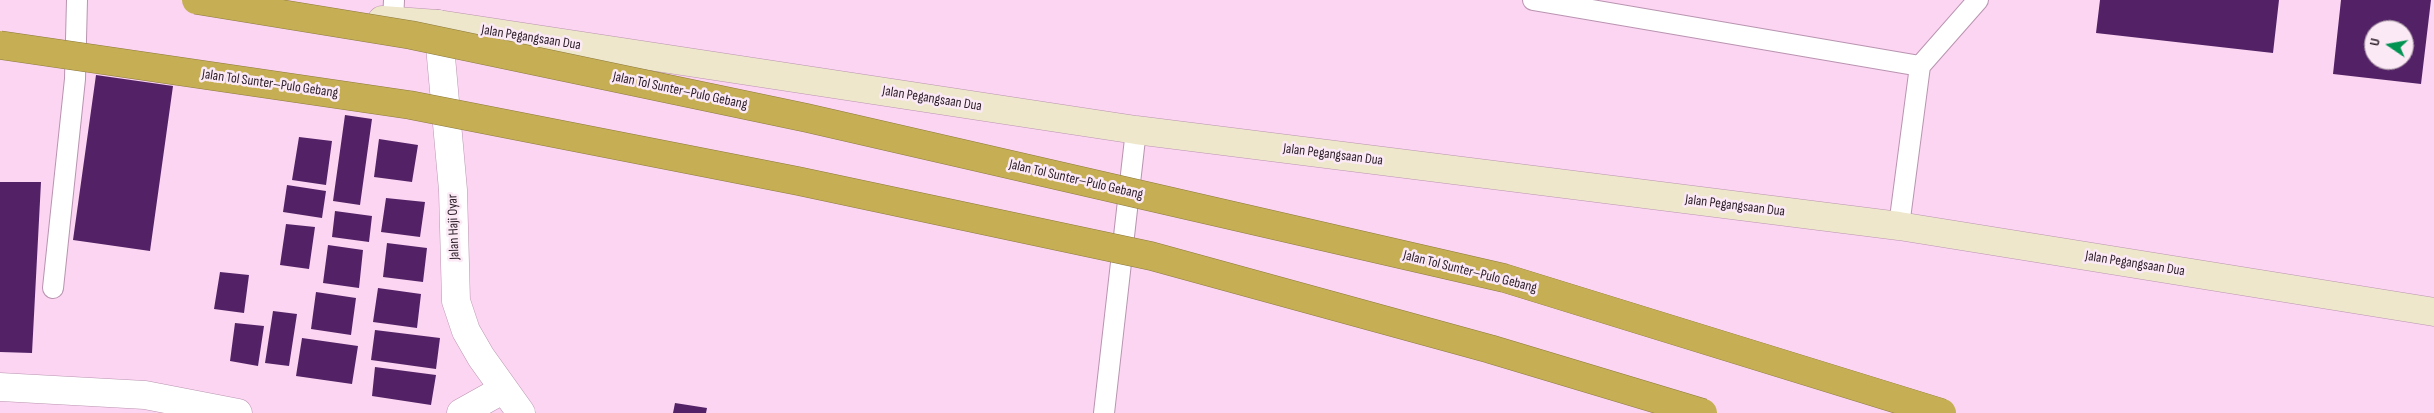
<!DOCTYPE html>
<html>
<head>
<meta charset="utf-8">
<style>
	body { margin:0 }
	#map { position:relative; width:2434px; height:413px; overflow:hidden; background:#fcd5f2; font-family:"Sofia Sans Condensed",sans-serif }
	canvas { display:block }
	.north { position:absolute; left:2364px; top:20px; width:50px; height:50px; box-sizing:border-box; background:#fbeaf6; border:1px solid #a797a3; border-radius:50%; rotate:282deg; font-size:14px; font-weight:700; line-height:20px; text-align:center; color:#291b26 }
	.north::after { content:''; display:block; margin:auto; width:18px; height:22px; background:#029353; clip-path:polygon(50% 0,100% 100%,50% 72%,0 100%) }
</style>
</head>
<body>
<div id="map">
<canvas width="2434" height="413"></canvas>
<div class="north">U</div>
</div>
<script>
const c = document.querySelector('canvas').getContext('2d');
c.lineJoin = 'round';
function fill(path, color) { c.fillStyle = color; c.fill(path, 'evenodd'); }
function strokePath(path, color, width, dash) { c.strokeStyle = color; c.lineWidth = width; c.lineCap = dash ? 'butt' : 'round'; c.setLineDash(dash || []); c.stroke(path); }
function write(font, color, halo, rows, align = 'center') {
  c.font = font + ' "Sofia Sans Condensed",sans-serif'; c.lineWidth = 5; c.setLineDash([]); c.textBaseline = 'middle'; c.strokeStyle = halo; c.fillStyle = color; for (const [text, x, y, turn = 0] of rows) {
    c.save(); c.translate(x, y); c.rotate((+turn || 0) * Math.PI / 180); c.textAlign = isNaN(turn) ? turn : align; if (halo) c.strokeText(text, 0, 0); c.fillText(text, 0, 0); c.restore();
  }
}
fill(new Path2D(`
	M 2100,0 L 2279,0 L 2273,53 L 2096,33 Z
	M 2341,0 L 2431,0 L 2421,84 L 2333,74 ZM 2374,30 L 2404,30 L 2404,60 L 2374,60 Z
	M 96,75 L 173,86 L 150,251 L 73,240 Z
	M 345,115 L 372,119 L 360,205 L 333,201 Z
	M 299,137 L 332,141 L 326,185 L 292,180 Z
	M 379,139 L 418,145 L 412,182 L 374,177 Z
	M 0,182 L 41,182 L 32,353 L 0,352 Z
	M 287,185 L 326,191 L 322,218 L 283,212 Z
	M 386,198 L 425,202 L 420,237 L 381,232 Z
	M 335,211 L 372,216 L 369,242 L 332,237 Z
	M 286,224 L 315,227 L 309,269 L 280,265 Z
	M 387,243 L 427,248 L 423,282 L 383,277 Z
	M 328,245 L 363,250 L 359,288 L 323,283 Z
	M 220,272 L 249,275 L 244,313 L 214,309 Z
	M 378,288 L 421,294 L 417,328 L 373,322 Z
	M 316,292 L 356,298 L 351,335 L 311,329 Z
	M 273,311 L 297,314 L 289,366 L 265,363 Z
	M 235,323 L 264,326 L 258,366 L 230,361 Z
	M 375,330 L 440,338 L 436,369 L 371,360 Z
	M 302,338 L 358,346 L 352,384 L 296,376 Z
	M 375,367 L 436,375 L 431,405 L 372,396 Z
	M 675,403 L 707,408 L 706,413 L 673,413 Z`), '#532266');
const service = new Path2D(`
	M 1533,0 L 1920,66 L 1899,226
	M 393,21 L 394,0
	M 1920,66 L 1978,0
	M 53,288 L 75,79 L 77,0
	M 1104,413 L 1136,130`);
const minor = new Path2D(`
	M 438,24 L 453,190 L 456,301 L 466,331 L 481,357 L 521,413
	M 0,387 L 145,395 L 238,413
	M 461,413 L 504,389`);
const secondary = new Path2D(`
	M 382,20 L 438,24 L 1136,130 L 1899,226 L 2434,312`);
strokePath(service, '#b994b0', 22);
strokePath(minor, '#b994b0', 29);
strokePath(secondary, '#b994b0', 29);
strokePath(service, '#fff', 20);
strokePath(minor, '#fff', 28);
strokePath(secondary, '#eee7cb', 28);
const motorwayBridge = new Path2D(`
	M 196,0 L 411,35 L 807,118 L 1504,278 L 1942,413
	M 0,45 L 410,105 L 798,181 L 1151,256 L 1490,349 L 1703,413`);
strokePath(motorwayBridge, '#8e7b43', 29, []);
strokePath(motorwayBridge, '#c5ae53', 28);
write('14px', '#291b26', '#fbeaf6', [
	["Jalan Pegangsaan Dua",531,38,9],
	["Jalan Tol Sunter–Pulo Gebang",270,84,8],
	["Jalan Tol Sunter–Pulo Gebang",680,91,12],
	["Jalan Pegangsaan Dua",932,99,9],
	["Jalan Pegangsaan Dua",1333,155,7],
	["Jalan Tol Sunter–Pulo Gebang",1076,180,13],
	["Jalan Pegangsaan Dua",1735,206,7],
	["Jalan Haji Oyar",454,227,-92],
	["Jalan Pegangsaan Dua",2135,264,9],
	["Jalan Tol Sunter–Pulo Gebang",1470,272,14]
]);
</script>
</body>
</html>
